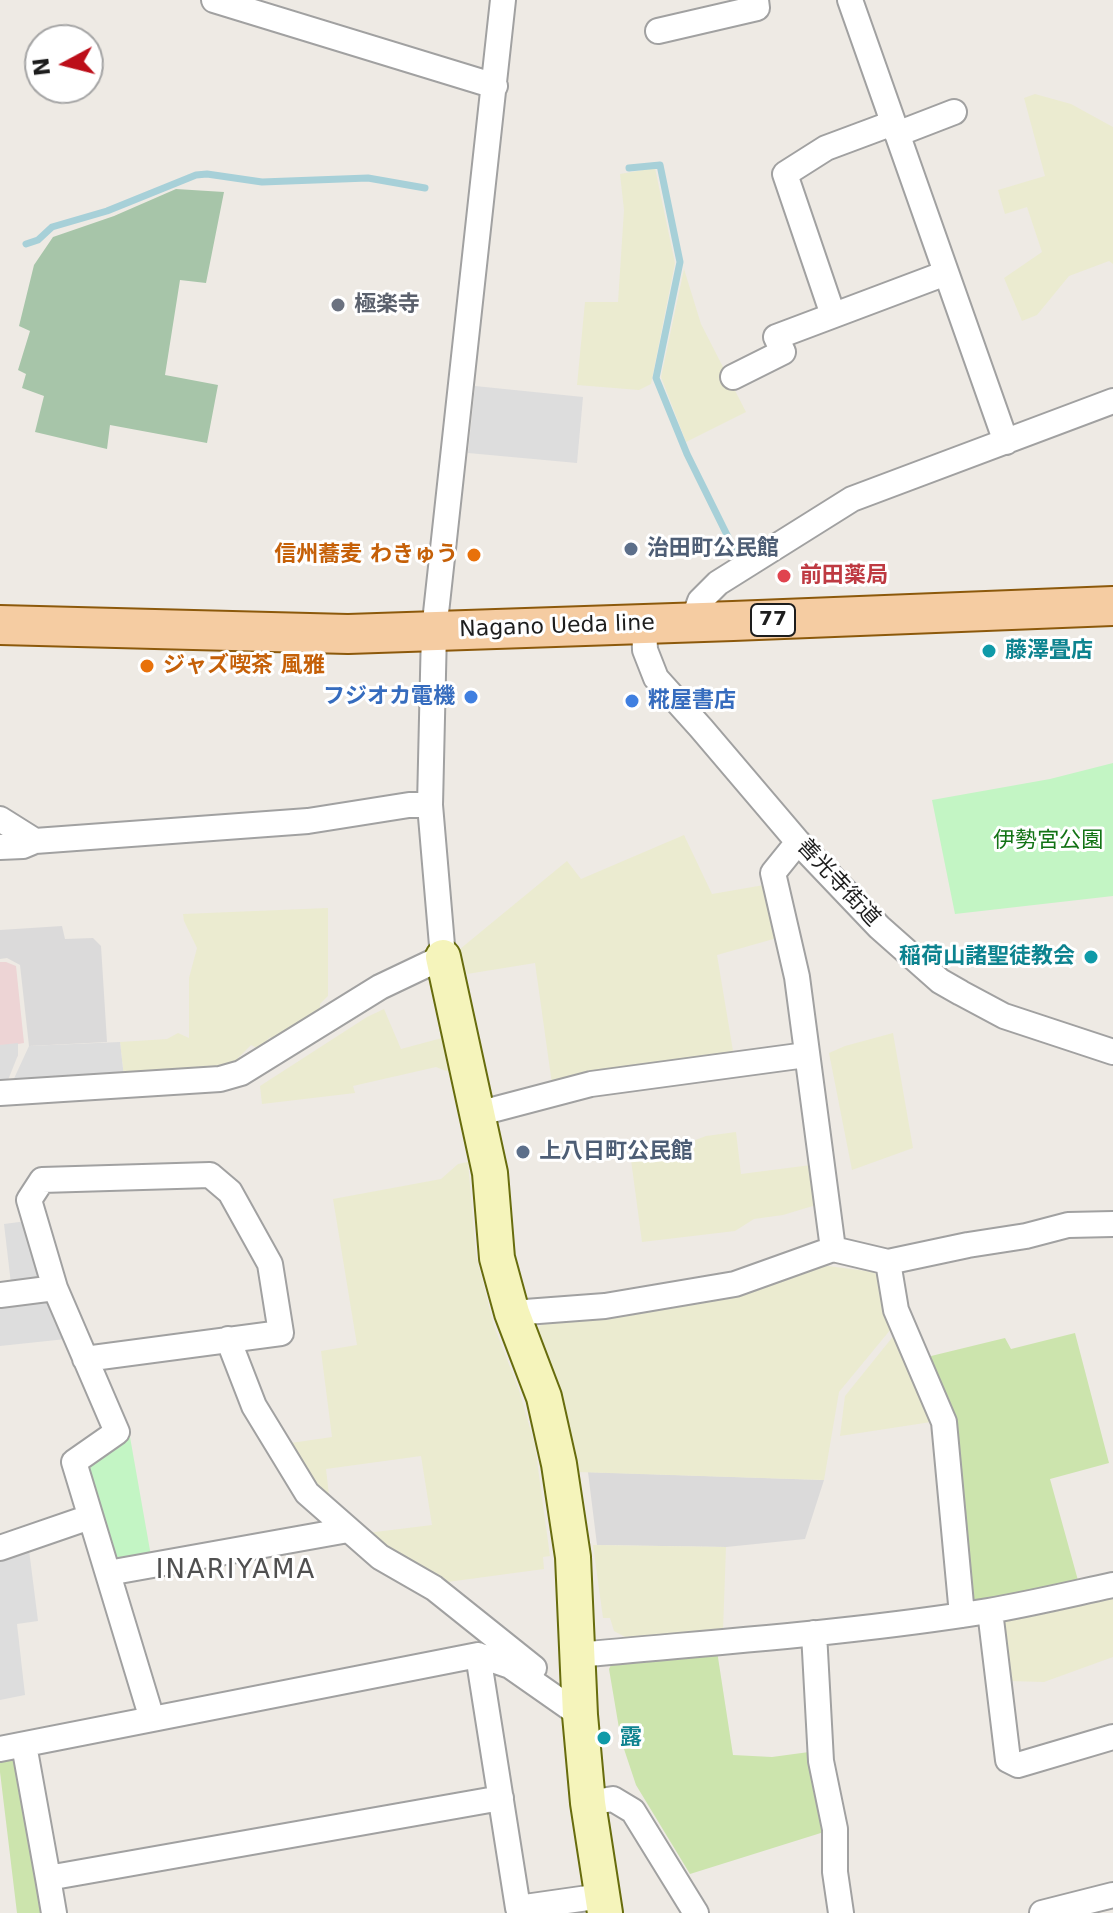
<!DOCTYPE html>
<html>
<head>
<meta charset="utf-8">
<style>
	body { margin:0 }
	#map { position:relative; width:1113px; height:1913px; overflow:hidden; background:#eeeae4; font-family:"DejaVu Sans",sans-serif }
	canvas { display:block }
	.north { position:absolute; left:24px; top:24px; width:80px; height:80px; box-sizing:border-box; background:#fff; border:2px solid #a5a5a5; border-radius:50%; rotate:263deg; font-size:22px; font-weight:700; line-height:32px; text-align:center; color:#1d1d1d }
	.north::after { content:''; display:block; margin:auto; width:28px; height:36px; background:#bc0e19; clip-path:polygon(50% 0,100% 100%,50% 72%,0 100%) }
</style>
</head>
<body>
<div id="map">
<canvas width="1113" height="1913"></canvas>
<div class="north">N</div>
</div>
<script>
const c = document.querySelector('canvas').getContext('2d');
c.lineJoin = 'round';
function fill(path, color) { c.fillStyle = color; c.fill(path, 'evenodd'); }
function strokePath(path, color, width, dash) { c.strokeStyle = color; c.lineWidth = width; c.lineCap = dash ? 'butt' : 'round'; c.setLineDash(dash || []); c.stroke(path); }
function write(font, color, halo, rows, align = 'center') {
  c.font = font + ' "DejaVu Sans","Noto Sans JP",sans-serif'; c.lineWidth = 6; c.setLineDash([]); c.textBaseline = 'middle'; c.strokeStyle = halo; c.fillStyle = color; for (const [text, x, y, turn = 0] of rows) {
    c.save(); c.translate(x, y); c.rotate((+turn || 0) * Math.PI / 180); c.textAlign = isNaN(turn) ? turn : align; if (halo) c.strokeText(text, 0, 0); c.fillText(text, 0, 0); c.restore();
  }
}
fill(new Path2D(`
	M 62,926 L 65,939 L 93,938 L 101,946 L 107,1042 L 29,1046 L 20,965 L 7,958 L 0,959 L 0,930 Z
	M 588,1472 L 824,1480 L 805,1539 L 726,1547 L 597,1545 Z`), '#dbdada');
fill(new Path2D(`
	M 0,962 L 6,962 L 16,966 L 24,1043 L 18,1044 L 18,1055 L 0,1086 Z`), '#edd4d5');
fill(new Path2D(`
	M 1035,94 L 1071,104 L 1113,127 L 1113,264 L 1109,261 L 1069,276 L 1037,315 L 1022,321 L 1004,278 L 1042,252 L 1027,207 L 1005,214 L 998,190 L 1045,176 L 1024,98 Z
	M 655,168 L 675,263 L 651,384 L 639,390 L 577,385 L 585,302 L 618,302 L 624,210 L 620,174 Z
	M 684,269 L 701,324 L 746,412 L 686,442 L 661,377 Z
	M 684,835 L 712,894 L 764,885 L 777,938 L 717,955 L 734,1057 L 552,1084 L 535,963 L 467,974 L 460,949 L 567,861 L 581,879 Z
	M 328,908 L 328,996 L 320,1004 L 320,1016 L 275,1046 L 270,1037 L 259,1049 L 251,1045 L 238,1058 L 237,1067 L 124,1078 L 120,1042 L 167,1039 L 178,1033 L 189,1038 L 189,978 L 197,948 L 184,921 L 183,914 Z
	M 384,1009 L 401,1049 L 442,1038 L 450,1070 L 446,1071 L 436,1067 L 353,1086 L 355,1093 L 262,1104 L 260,1086 L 367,1017 Z
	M 893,1033 L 913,1148 L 852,1170 L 829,1053 L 845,1046 Z
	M 736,1132 L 741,1174 L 811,1165 L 816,1205 L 783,1215 L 754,1219 L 735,1231 L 642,1242 L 631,1160 L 637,1155 L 652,1153 L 661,1146 L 690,1142 L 706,1136 Z
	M 468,1162 L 476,1255 L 494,1326 L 519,1390 L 535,1446 L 550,1556 L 543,1557 L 544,1569 L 440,1583 L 387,1551 L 367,1533 L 432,1525 L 421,1456 L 326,1469 L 330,1504 L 284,1444 L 332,1437 L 321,1351 L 357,1345 L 333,1199 L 441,1179 L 458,1164 Z
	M 828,1266 L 874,1272 L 881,1282 L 891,1329 L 839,1392 L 824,1480 L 577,1472 L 571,1431 L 557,1382 L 537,1330 L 543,1322 L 656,1310 L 739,1293 L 814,1267 Z
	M 895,1334 L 931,1422 L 840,1436 L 845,1396 Z
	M 593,1545 L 726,1547 L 723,1631 L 625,1637 L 614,1631 L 610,1618 L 603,1618 Z
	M 1113,1595 L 1113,1657 L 1044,1682 L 1009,1681 L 1002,1618 Z`), '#ebebd0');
fill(new Path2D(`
	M 1075,1333 L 1109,1463 L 1050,1479 L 1079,1584 L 976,1603 L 970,1598 L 927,1357 L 1005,1338 L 1011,1349 Z
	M 717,1651 L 733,1755 L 772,1757 L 809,1752 L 824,1832 L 690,1874 L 636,1785 L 621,1740 L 609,1669 L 611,1665 Z
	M 13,1756 L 18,1761 L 44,1913 L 17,1913 L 0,1772 L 0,1759 Z`), '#cce4ad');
fill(new Path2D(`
	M 176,189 L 224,192 L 206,283 L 180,280 L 165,375 L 218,385 L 207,443 L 110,425 L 107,449 L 35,432 L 44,396 L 22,388 L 26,374 L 18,370 L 30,331 L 19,326 L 34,265 L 53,237 L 114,216 Z`), '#a7c5a9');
fill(new Path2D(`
	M 1113,763 L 1113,896 L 955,914 L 932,800 L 1050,779 Z
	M 130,1437 L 151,1556 L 120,1562 L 115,1557 L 89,1471 L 94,1458 Z`), '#c3f5c4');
fill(new Path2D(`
	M 475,386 L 583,397 L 577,463 L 468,453 Z
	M 120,1042 L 124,1078 L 11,1085 L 29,1046 Z
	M 18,1043 L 18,1055 L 6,1085 L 0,1086 L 0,1045 Z
	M 27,1221 L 40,1275 L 35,1281 L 11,1284 L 4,1224 Z
	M 47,1301 L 51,1304 L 66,1339 L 0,1346 L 0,1307 Z
	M 29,1550 L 38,1621 L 17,1624 L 25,1695 L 0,1700 L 0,1559 Z`), '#ddd');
strokePath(new Path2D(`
	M 629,168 L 660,165 L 680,262 L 656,378 L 687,454 L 733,547
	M 26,244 L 38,240 L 52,227 L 107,211 L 196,175 L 207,174 L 262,182 L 368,178 L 425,188`), '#a7d0d8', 7);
const street = new Path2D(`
	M 214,0 L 495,86
	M 850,0 L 1006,442
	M 658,31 L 757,8 L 756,0
	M 897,134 L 954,112
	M 833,315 L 785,174 L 826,148 L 893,123
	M 733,377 L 783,352 L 776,337 L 946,273
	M 692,623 L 700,601 L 718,583 L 852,499 L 1113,401
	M 644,624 L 645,650 L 656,678 L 701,728 L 798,842 L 879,927 L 940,981 L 961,993 L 1004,1016 L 1113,1052
	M 0,819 L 35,841 L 308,821 L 409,805 L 430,805
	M 798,842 L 773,873 L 797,977 L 833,1249
	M 0,847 L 23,846 L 35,841
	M 0,1093 L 220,1079 L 241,1073 L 380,987 L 443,957 L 430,805 L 434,631 L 503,0
	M 477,1114 L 591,1084 L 806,1055
	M 888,1262 L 896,1310 L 944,1422 L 962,1615
	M 0,1295 L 55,1288
	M 512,1313 L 605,1306 L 735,1284 L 833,1249 L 888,1262 L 968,1245 L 1026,1236 L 1068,1225 L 1113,1224
	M 228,1339 L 254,1406 L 307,1493 L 380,1557 L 434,1588 L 534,1668
	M 85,1359 L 281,1333 L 270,1264 L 230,1192 L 210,1175 L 42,1180 L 29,1200 L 55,1288 L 117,1432 L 74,1462 L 152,1719
	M 0,1548 L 90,1517
	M 108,1573 L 348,1530
	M 990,1611 L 1008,1760 L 1018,1765 L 1113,1737
	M 814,1633 L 821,1761 L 835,1829 L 835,1872 L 841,1913
	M 478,1655 L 518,1908 L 602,1896
	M 578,1655 C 714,1642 852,1633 988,1611 C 1030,1604 1071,1594 1113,1585
	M 24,1745 L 48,1878 L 501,1798
	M 0,1749 L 478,1655 L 510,1666 L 580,1715
	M 588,1803 L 613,1799 L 633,1811 L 696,1913
	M 48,1878 L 54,1913
	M 1042,1913 L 1113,1895`);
const secondary = new Path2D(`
	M 443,957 L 490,1173 L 497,1258 L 512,1313 L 544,1397 L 559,1464 L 573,1557 L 580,1715 L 588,1803 L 605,1913`);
const primary = new Path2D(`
	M 0,625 L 348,634 L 733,621 L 1113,606`);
strokePath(street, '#a1a1a1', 28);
strokePath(secondary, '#676c0d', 38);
strokePath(primary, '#8c590b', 42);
strokePath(street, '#fff', 24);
strokePath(secondary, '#f5f4bb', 34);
strokePath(primary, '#f5cca2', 38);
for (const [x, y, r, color] of [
	[338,305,8,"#6b7280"],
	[631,549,8,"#5c6f8a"],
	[474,555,8,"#e8710a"],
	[784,576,8,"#e0444e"],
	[989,651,8,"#0f9aa8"],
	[147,666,8,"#e8710a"],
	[471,697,8,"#3f7fe0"],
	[632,701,8,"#3f7fe0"],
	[1091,957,8,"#0f9aa8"],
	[523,1152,8,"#5c6f8a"],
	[604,1738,8,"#0f9aa8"]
]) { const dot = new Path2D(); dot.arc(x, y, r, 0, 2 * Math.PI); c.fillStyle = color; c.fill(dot); strokePath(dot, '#fff', 3); }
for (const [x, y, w] of [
	[773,620,44]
]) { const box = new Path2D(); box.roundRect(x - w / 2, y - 16, w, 32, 6); c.fillStyle = '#fff'; c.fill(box); strokePath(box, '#1d1d1d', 2); }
write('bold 20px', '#1d1d1d', null, [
	["77",773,620]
]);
write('bold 22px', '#5b616d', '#fff', [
	["極楽寺",354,305]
], 'left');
write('bold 22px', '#4e5e75', '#fff', [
	["治田町公民館",647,549],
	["上八日町公民館",539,1152]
], 'left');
write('bold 22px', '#c56008', '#fff', [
	["信州蕎麦 わきゅう",458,555],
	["ジャズ喫茶 風雅",163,666,"left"]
], 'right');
write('bold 22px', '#be3a42', '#fff', [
	["前田薬局",800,576]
], 'left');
write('22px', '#1d1d1d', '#fff', [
	["Nagano Ueda line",557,627,-2],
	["善光寺街道",838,883,47]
]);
write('bold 22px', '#0d838f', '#fff', [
	["藤澤畳店",1005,651],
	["稲荷山諸聖徒教会",1075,957,"right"],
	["露",620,1738]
], 'left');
write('bold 22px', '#366cbe', '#fff', [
	["フジオカ電機",455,697],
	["糀屋書店",648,701,"left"]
], 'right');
write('22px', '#137315', '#fff', [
	["伊勢宮公園",1048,841]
]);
c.letterSpacing = '2px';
write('26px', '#505050', '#fff', [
	["INARIYAMA",236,1571]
]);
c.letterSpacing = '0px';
</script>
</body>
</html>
